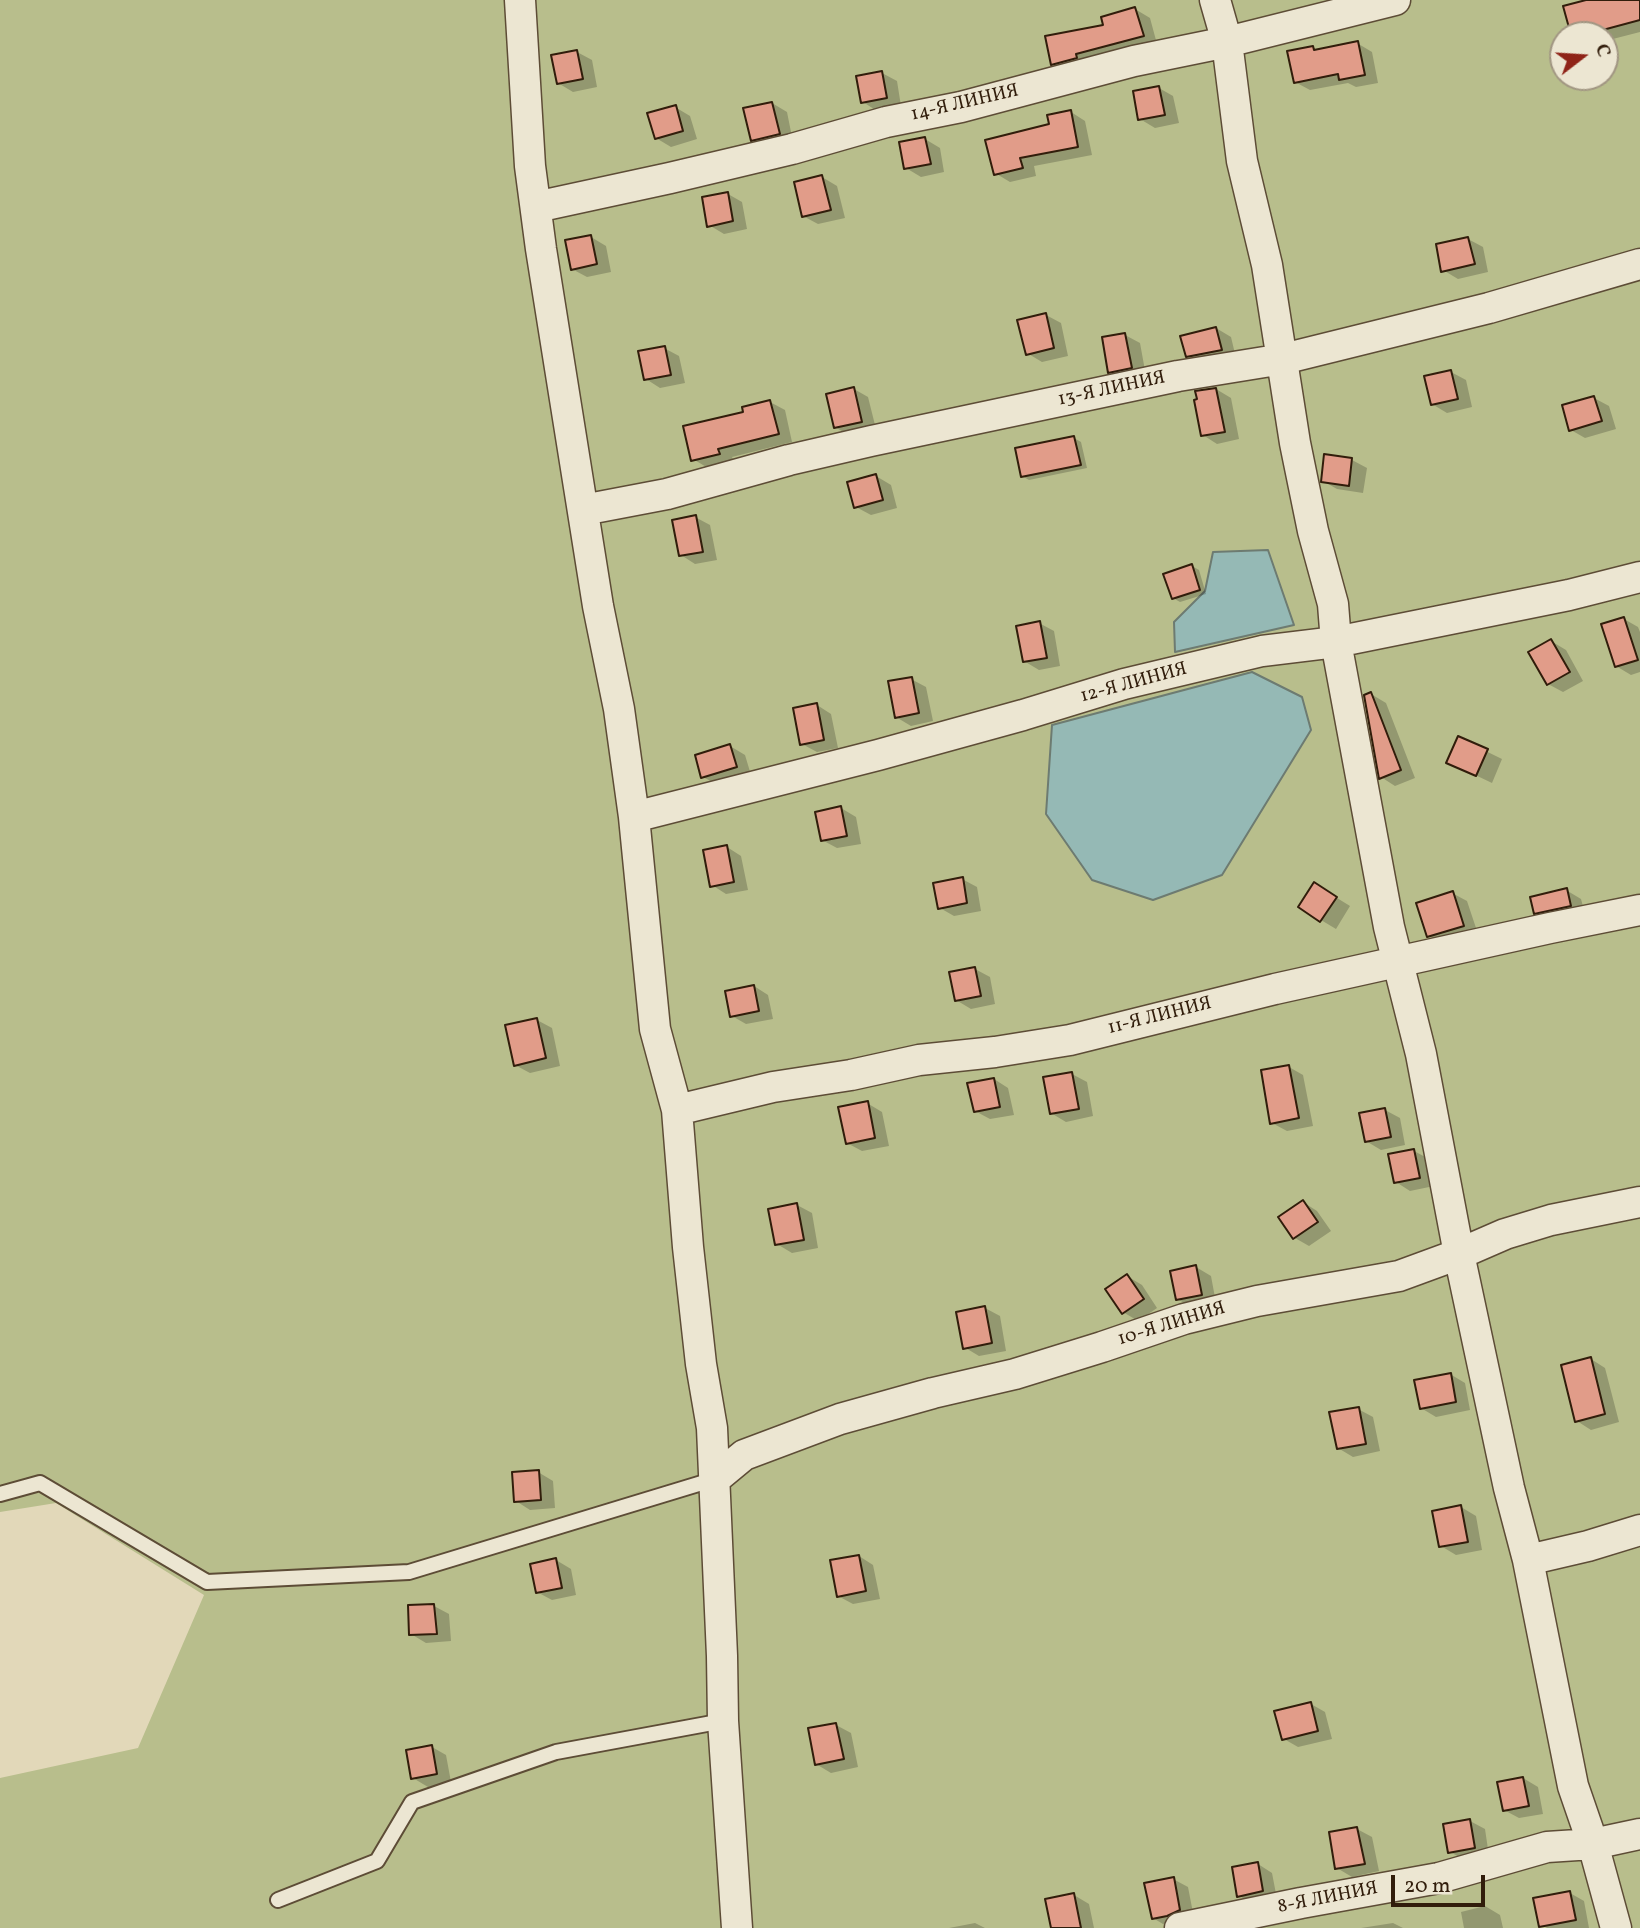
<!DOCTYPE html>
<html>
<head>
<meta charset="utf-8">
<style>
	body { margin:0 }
	#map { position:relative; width:1640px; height:1928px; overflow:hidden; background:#e2d8b9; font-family:Vollkorn,serif }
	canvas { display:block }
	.north { position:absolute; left:1549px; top:21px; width:70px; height:70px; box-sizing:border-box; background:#ece6d2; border:2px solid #a19682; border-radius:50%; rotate:73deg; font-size:19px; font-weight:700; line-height:28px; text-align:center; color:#311d0b }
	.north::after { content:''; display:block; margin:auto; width:24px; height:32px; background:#8f2418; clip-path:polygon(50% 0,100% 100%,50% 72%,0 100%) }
	.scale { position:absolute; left:1391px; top:1875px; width:94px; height:32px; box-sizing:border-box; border:4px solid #311d0b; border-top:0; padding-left:9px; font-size:21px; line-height:24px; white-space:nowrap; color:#311d0b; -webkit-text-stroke:5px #ece6d2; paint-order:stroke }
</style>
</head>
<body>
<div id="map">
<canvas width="1640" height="1928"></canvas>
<div class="north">С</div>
<div class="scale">20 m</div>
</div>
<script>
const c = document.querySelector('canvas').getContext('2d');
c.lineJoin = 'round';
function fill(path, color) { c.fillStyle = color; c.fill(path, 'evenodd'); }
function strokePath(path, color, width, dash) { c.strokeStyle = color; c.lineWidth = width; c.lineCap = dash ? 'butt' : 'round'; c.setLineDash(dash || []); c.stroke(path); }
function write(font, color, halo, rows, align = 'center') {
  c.font = font + ' Vollkorn,serif'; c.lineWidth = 5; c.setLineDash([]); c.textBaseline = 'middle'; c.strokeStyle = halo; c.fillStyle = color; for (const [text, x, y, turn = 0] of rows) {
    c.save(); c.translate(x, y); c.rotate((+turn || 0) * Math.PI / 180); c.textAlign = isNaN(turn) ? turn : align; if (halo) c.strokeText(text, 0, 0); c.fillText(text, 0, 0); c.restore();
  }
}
fill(new Path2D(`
	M 0,0 L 1640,0 L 1640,1928 L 0,1928 L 0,1778 L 138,1748 L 204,1595 L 56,1503 L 0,1512 ZM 1563,35 L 1605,35 L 1605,77 L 1563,77 Z`), '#b8be8c');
const water = new Path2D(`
	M 1268,550 L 1294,625 L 1175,652 L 1174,622 L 1205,591 L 1213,552 Z
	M 1252,672 L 1302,697 L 1311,730 L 1222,875 L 1153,900 L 1092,880 L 1046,814 L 1052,725 Z`);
fill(water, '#95b9b5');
strokePath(water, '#6d7b71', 2);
fill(new Path2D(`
	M 1605,0 L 1640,0 L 1640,32 L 1605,41 L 1605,35 L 1573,35 Z
	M 1135,9 L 1150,18 L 1157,44 L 1067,72 L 1053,64 L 1106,26 Z
	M 1357,43 L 1372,52 L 1378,83 L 1356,87 L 1348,83 L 1310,90 L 1295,82 L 1313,48 L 1318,51 Z
	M 577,52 L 592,60 L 597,87 L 573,92 L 558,83 Z
	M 882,73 L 897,81 L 901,106 L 877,111 L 863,102 Z
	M 1159,88 L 1173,96 L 1179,123 L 1155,128 L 1140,119 Z
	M 772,103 L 787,112 L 793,142 L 767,148 L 753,140 Z
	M 675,107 L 690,116 L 697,139 L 671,147 L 656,138 Z
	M 1071,112 L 1085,121 L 1092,155 L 1034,166 L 1036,176 L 1010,182 L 995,173 L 1051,126 Z
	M 925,139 L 940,148 L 944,172 L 921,177 L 906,168 Z
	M 822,177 L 837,186 L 845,218 L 818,224 L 803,216 Z
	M 728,194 L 742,202 L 747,229 L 724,234 L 709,225 Z
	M 591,237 L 606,246 L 611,272 L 587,277 L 572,269 Z
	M 1468,239 L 1483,247 L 1488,272 L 1458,279 L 1443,270 Z
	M 1046,315 L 1061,323 L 1068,356 L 1042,362 L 1027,353 Z
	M 1216,328 L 1231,337 L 1236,358 L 1202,364 L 1187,356 Z
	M 1125,335 L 1140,343 L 1146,376 L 1124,380 L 1110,372 Z
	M 664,348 L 679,356 L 685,383 L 660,388 L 646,379 Z
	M 1451,372 L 1466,380 L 1472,407 L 1447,413 L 1432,404 Z
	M 854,389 L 868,397 L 876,429 L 850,436 L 835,427 Z
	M 1216,389 L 1231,398 L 1239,439 L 1217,444 L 1203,435 Z
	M 1594,398 L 1609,406 L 1616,429 L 1585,438 L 1571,430 Z
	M 770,402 L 785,410 L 792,442 L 732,457 L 734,462 L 708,468 L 693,459 L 745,413 Z
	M 1074,438 L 1081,442 L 1087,468 L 1029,480 L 1022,476 Z
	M 1326,456 L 1352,460 L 1367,468 L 1363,493 L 1337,489 L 1323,481 Z
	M 876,476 L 891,485 L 897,508 L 871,515 L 856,507 Z
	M 695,517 L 710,525 L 717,560 L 695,564 L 681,555 Z
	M 1192,566 L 1199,570 L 1206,594 L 1180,602 L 1173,598 Z
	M 1624,619 L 1638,627 L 1640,632 L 1640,672 L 1631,675 L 1616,666 Z
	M 1039,623 L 1054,631 L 1060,666 L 1039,670 L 1024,661 Z
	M 1551,641 L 1566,650 L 1583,681 L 1563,692 L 1548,684 Z
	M 911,679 L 926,687 L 933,721 L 911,726 L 896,717 Z
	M 1371,694 L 1386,703 L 1415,778 L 1395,786 L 1381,777 Z
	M 817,705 L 831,714 L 838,748 L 817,752 L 802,744 Z
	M 1459,738 L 1502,759 L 1492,783 L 1448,762 Z
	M 730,746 L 745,755 L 751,775 L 718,785 L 703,777 Z
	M 841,808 L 856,817 L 861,844 L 837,848 L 822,840 Z
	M 727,847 L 741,856 L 748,890 L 726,894 L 712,885 Z
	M 962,879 L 977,887 L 981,911 L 954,916 L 940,908 Z
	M 1566,890 L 1581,899 L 1585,914 L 1550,921 L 1535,913 Z
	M 1329,893 L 1350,906 L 1336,929 L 1321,920 Z
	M 1452,893 L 1467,901 L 1478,934 L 1444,945 L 1429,936 Z
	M 975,969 L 990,977 L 995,1004 L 971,1009 L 956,1000 Z
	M 754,986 L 768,995 L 773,1019 L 746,1024 L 732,1016 Z
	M 537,1020 L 552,1028 L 560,1066 L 530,1073 L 515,1065 Z
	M 1289,1067 L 1303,1075 L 1313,1126 L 1287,1131 L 1272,1123 Z
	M 1072,1074 L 1087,1082 L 1093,1116 L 1066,1122 L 1051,1113 Z
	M 994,1079 L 1008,1088 L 1014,1115 L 990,1119 L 975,1111 Z
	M 867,1103 L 882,1112 L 889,1146 L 862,1151 L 847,1143 Z
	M 1385,1110 L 1400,1118 L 1405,1145 L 1381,1150 L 1366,1141 Z
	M 1414,1151 L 1429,1159 L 1434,1186 L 1410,1191 L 1396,1182 Z
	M 1303,1202 L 1317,1211 L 1331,1231 L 1309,1246 L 1295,1238 Z
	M 797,1205 L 812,1213 L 818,1248 L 792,1253 L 777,1244 Z
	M 1196,1267 L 1211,1276 L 1216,1303 L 1192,1307 L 1177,1299 Z
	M 1127,1276 L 1142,1285 L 1157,1308 L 1138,1321 L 1123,1312 Z
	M 985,1308 L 1000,1316 L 1006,1351 L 979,1356 L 964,1347 Z
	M 1591,1359 L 1605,1368 L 1619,1422 L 1591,1430 L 1577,1421 Z
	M 1450,1374 L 1465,1383 L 1470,1410 L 1436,1417 L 1421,1408 Z
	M 1358,1409 L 1373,1417 L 1380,1451 L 1353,1457 L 1338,1448 Z
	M 538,1472 L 553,1481 L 555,1508 L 530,1510 L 516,1501 Z
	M 1461,1507 L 1476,1516 L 1482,1550 L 1456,1555 L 1441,1546 Z
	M 859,1556 L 873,1565 L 880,1599 L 853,1604 L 838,1596 Z
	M 556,1560 L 571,1569 L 576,1595 L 552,1600 L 537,1592 Z
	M 434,1606 L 449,1614 L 451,1641 L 426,1643 L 411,1634 Z
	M 1311,1704 L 1325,1712 L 1332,1739 L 1298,1747 L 1284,1739 Z
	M 836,1725 L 851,1733 L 858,1767 L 831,1773 L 816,1764 Z
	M 432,1747 L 446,1755 L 451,1782 L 428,1787 L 413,1778 Z
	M 1523,1778 L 1538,1787 L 1543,1814 L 1519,1818 L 1504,1810 Z
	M 1470,1821 L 1485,1829 L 1489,1856 L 1465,1860 L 1450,1852 Z
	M 1357,1829 L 1372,1837 L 1379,1871 L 1352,1877 L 1337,1868 Z
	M 1258,1864 L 1272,1873 L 1277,1899 L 1254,1904 L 1239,1896 Z
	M 1173,1879 L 1188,1887 L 1194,1918 L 1168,1927 L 1153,1918 Z
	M 1570,1893 L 1584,1901 L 1589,1928 L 1547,1928 L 1540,1924 Z
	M 1074,1895 L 1089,1904 L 1094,1928 L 1053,1928 Z
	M 1485,1906 L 1500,1915 L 1503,1928 L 1464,1928 L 1461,1912 Z
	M 975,1923 L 985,1928 L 949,1928 Z
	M 1393,1923 L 1403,1928 L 1361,1928 Z`), '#0003');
const building = new Path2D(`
	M 1586,0 L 1640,0 L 1640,20 L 1584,35 L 1571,35 L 1563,6 Z
	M 1135,7 L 1144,36 L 1076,54 L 1077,58 L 1051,65 L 1045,36 L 1103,25 L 1101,17 Z
	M 1358,41 L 1365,75 L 1339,80 L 1338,74 L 1294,83 L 1287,51 L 1313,46 L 1314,50 Z
	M 577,50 L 583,79 L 557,84 L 551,55 Z
	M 882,71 L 887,98 L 861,103 L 856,76 Z
	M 1159,86 L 1165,115 L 1138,120 L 1133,91 Z
	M 772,102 L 780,134 L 751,141 L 743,108 Z
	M 676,105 L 683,131 L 655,139 L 647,113 Z
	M 1071,110 L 1078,147 L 1020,158 L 1023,168 L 994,175 L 985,140 L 1049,124 L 1047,115 Z
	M 925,137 L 931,164 L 904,169 L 899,142 Z
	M 822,175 L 831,210 L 802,217 L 794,182 Z
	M 728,192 L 733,221 L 707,227 L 702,197 Z
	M 591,235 L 597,264 L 571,270 L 565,240 Z
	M 1468,237 L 1475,264 L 1441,272 L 1436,244 Z
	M 1046,313 L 1054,348 L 1026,355 L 1017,320 Z
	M 1216,327 L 1222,350 L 1186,357 L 1180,336 Z
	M 1125,333 L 1132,368 L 1108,373 L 1102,337 Z
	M 665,346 L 671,375 L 644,380 L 638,351 Z
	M 1451,370 L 1458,399 L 1431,405 L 1424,376 Z
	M 854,387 L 862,422 L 834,428 L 826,394 Z
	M 1216,388 L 1225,432 L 1201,436 L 1194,400 L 1197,399 L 1195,391 Z
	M 1594,396 L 1602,421 L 1569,431 L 1562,405 Z
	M 770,400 L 779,434 L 718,449 L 720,454 L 691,461 L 683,426 L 743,412 L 742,407 Z
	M 1074,436 L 1081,465 L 1021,477 L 1015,448 Z
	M 1324,454 L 1352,458 L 1349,486 L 1321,482 Z
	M 876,474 L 883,500 L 854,508 L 847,482 Z
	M 696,515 L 703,552 L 679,556 L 672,520 Z
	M 1192,564 L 1200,590 L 1172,599 L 1163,574 Z
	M 1624,617 L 1638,660 L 1615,667 L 1601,624 Z
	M 1040,621 L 1047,658 L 1023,662 L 1016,626 Z
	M 1551,639 L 1570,672 L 1547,685 L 1528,652 Z
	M 912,677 L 919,713 L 895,718 L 888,681 Z
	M 1371,692 L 1401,770 L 1379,779 L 1364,695 Z
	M 817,703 L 824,740 L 800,745 L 793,708 Z
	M 1458,736 L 1488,749 L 1476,776 L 1446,763 Z
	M 730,744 L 737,767 L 701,778 L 695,755 Z
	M 841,806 L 847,836 L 821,841 L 815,812 Z
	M 727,845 L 734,882 L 710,887 L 703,850 Z
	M 963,877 L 967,903 L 938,909 L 933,883 Z
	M 1314,882 L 1337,897 L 1320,922 L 1298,907 Z
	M 1567,888 L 1571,906 L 1534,914 L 1530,897 Z
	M 1453,891 L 1464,926 L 1427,937 L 1416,903 Z
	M 975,967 L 981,996 L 955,1001 L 949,972 Z
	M 754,985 L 759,1011 L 730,1017 L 725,991 Z
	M 537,1018 L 546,1058 L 514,1066 L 505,1025 Z
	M 1289,1065 L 1299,1118 L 1270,1124 L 1261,1070 Z
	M 1072,1072 L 1079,1109 L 1050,1114 L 1043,1077 Z
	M 994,1078 L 1000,1107 L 974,1112 L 967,1083 Z
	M 868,1101 L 875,1138 L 846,1144 L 838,1107 Z
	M 1385,1108 L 1391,1137 L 1365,1142 L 1359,1113 Z
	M 1414,1149 L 1420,1178 L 1394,1183 L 1388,1154 Z
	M 1303,1200 L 1318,1222 L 1293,1239 L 1278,1217 Z
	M 797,1203 L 804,1240 L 775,1245 L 768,1209 Z
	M 1196,1265 L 1202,1295 L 1176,1300 L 1170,1271 Z
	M 1127,1274 L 1144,1299 L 1122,1314 L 1105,1289 Z
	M 985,1306 L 992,1343 L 963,1349 L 956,1312 Z
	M 1591,1357 L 1605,1414 L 1575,1422 L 1561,1365 Z
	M 1451,1373 L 1456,1402 L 1420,1409 L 1414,1380 Z
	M 1359,1407 L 1366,1444 L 1337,1449 L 1329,1412 Z
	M 539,1470 L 541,1500 L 514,1502 L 512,1472 Z
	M 1461,1505 L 1468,1542 L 1439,1547 L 1432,1511 Z
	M 859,1555 L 866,1591 L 837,1597 L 830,1560 Z
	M 556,1558 L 562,1588 L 536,1593 L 530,1564 Z
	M 434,1604 L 437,1634 L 409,1635 L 408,1605 Z
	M 1311,1702 L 1318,1731 L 1282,1740 L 1274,1711 Z
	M 836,1723 L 844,1759 L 815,1765 L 808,1728 Z
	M 432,1745 L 437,1774 L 411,1779 L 406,1750 Z
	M 1523,1777 L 1529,1806 L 1503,1811 L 1497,1782 Z
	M 1470,1819 L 1475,1848 L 1448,1853 L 1443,1824 Z
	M 1357,1827 L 1365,1864 L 1335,1869 L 1329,1832 Z
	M 1258,1862 L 1263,1891 L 1237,1897 L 1232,1867 Z
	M 1174,1877 L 1180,1910 L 1167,1916 L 1152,1919 L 1144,1883 Z
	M 1570,1891 L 1576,1920 L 1539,1927 L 1533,1898 Z
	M 1074,1893 L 1081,1928 L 1051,1928 L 1045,1899 Z`);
fill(building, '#e19c89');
strokePath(building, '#311d0b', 2);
const lane = new Path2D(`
	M 0,1494 L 40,1483 L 207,1582 L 409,1572 L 715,1479
	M 278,1900 L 377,1861 L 412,1802 L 556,1752 L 723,1721`);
const street = new Path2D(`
	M 520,0 L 530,166 L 541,249 L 598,606 L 619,709 L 634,817 L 655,1029 L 677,1110 L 688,1247 L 701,1364 L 712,1428 L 722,1656 L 723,1721 L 737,1928
	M 1215,0 L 1227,42 L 1242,161 L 1267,265 L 1295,443 L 1313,531 L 1333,604 L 1336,642 L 1389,927 L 1421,1054 L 1459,1254 L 1509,1488 L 1528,1560 L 1573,1786 L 1593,1844 L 1616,1928
	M 536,207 L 670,178 L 792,149 L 886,122 L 961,107 L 1134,61 L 1227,42 L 1395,0
	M 583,510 L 667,494 L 789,460 L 871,441 L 1178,376 L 1283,359 L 1489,308 L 1640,264
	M 634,817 L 878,755 L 1023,715 L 1124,684 L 1262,651 L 1336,642 L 1569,595 L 1640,577
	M 677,1110 L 773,1087 L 851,1075 L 919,1060 L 995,1052 L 1070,1040 L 1275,989 L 1550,928 L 1640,910
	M 715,1479 L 744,1455 L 840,1419 L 933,1393 L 1015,1374 L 1102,1347 L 1184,1319 L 1257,1301 L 1399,1276 L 1459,1254 L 1505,1234 L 1551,1220 L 1640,1202
	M 1528,1560 L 1588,1546 L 1640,1530
	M 1180,1928 L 1301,1903 L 1439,1878 L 1547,1847 L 1593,1844 L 1640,1834`);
strokePath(lane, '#5d4c36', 18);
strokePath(street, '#5d4c36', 33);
strokePath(lane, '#ece6d2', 14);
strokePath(street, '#ece6d2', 30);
write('19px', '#311d0b', '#ece6d2', [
	["14-Я ЛИНИЯ",965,104,-13],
	["13-Я ЛИНИЯ",1112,390,-12],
	["12-Я ЛИНИЯ",1134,684,-15],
	["11-Я ЛИНИЯ",1160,1017,-14],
	["10-Я ЛИНИЯ",1172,1325,-17],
	["8-Я ЛИНИЯ",1328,1899,-11]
]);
</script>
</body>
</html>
